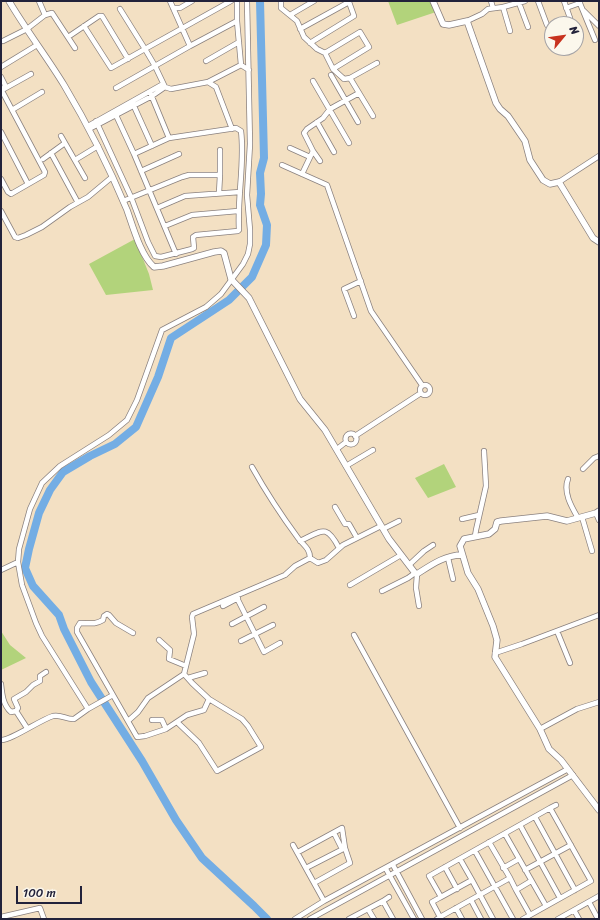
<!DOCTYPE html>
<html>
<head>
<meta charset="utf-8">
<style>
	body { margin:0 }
	#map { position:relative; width:600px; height:920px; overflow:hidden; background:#f3e0c3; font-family:Sriracha,sans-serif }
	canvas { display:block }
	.frame { position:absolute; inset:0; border:2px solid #22223b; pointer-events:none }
	.north { position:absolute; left:544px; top:16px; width:40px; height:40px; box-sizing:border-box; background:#fbf7ec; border:1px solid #a4a2a5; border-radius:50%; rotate:61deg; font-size:11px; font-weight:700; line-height:16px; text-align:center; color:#22223b }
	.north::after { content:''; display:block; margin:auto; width:14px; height:18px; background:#c8321e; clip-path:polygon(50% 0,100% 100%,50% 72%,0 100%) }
	.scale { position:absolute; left:16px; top:886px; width:66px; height:18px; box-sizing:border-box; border:2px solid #22223b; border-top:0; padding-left:5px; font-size:12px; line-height:14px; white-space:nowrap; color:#22223b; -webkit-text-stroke:3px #fbf7ec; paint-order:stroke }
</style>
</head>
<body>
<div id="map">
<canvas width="600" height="920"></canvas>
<div class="frame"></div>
<div class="north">N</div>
<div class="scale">100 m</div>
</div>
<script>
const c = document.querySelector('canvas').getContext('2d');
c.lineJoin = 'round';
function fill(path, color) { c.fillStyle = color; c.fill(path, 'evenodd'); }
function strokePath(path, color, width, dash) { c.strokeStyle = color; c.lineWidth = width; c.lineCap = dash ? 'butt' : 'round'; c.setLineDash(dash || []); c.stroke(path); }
fill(new Path2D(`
	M 388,1 L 435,1 L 439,11 L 397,25 Z
	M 135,239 L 149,274 L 153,290 L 106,295 L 89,264 Z
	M 444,464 L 456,487 L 428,498 L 415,478 Z
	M 1,631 L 10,645 L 26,658 L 1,670 Z`), '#b2d37b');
strokePath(new Path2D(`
	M 260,1 L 264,158 L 260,173 L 261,194 L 260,205 L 267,225 L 266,245 L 252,277 L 229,300 L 171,338 L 158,377 L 136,427 L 115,444 L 90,456 L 63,472 L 50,490 L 39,513 L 29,549 L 25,568 L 33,586 L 59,615 L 64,629 L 91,682 L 142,761 L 176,820 L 202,858 L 254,906 L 267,919`), '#73ade4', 8);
const minor = new Path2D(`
	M 39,1 L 45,15
	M 170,1 L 190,46 L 237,21 L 241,65 L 249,70
	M 231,1 L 145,49 L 155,66 L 165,87 L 171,89 L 208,82 L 241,65
	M 281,1 L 281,8 L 297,21 L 304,37 L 317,49 L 325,53 L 333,69 L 344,79 L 350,78 L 373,116
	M 491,1 L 493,8
	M 538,1 L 547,25
	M 564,1 L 570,18
	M 579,1 L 595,40
	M 519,3 L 528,27
	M 503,7 L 510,31
	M 173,8 L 180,8 L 192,1
	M 566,8 L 580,3
	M 584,11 L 599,26
	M 290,15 L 314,1
	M 237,21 L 237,1
	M 467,21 L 482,14 L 488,9 L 503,7 L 525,1
	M 84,26 L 111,68 L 145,49 L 120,9
	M 300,29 L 349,2 L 354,16 L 310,43
	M 68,37 L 99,16 L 102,16 L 128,59
	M 3,41 L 27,29 L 45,15 L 52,13 L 75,48
	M 325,53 L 360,32 L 369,47 L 333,69
	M 206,61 L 239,42
	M 1,67 L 37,45
	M 331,75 L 358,122
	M 1,77 L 5,85 L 3,90
	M 350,78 L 377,63
	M 313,81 L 349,143
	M 208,82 L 216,87 L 232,129
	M 116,88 L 190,46
	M 4,89 L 31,74
	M 133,104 L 152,146
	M 12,110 L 42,92
	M 115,113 L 134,154 L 169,138
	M 96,121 L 131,197 L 148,242 L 155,256 L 161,257 L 192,249 L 194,248 L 193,237 L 196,235 L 238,231 L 239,230 C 237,197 245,163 241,131 L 236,128 L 169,138 L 150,92
	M 317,122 L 334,152
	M 88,126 L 163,84
	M 89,129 L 152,96 L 165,87
	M 1,132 L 28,184
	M 61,136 L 85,178
	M 290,148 L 310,157
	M 313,151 L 320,161
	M 51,153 L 77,201
	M 134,154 L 176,254
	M 43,159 L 65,143
	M 75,160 L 98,146
	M 282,165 L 327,185 L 371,311 L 422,385
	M 141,171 L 179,154
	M 302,174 L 313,151 L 304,133 L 307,129 L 323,118 L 330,109 L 359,93
	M 1,179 L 8,192 L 11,194 L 44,175 L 45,172 L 2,91
	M 559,182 L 599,156
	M 219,193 L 220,175
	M 123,201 L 182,177 L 189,175 L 220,175 L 220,150
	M 157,208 L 185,196 L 240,192
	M 1,211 L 15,237 L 18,238 L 26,235 L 42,227 L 70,207 L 88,197 L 112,177
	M 165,226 L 192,215 L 238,211
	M 354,316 L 344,289 L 361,281
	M420 390a5 5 0 1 1 10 0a5 5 0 1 1-10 0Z
	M345.5 439a5.5 5.5 0 1 1 11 0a5.5 5.5 0 1 1-11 0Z
	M 355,436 L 421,393
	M 337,449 L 346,442
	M 346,466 L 373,450
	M 252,467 C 266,492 281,515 298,538 C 303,545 310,548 310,558
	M 583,469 L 594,458 L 599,456
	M 568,479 C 563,492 571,506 578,518
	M 335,507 L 345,524 L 349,524 L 357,538
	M 596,513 L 599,520
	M 582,517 L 592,551
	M 462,519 L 479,515
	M 383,529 L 399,521
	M 475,536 L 476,530 L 486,486 L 484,451
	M 300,541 C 322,531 326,523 339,548
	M 448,558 L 453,579
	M 409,565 L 424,551 L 433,545
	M 1,570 L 18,562
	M 417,574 L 416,588 L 419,606
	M 350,585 L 401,555
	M 382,591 L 408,578 L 415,573
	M 236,596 L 264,652 L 280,643
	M 223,606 L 238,598
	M 232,624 L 264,607
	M 557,631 L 570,663
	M 354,635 L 460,828
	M 159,640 L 170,650 L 169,659 L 186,666
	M 241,641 L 273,625
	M 495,653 L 522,644 L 599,615
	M 188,678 L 205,673
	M 1,684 C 2,694 3,705 11,712 L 16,711
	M 113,695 L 77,632 L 77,628 L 80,623 C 89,623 95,625 103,620 L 104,616 L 107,614 L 109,615 L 116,623 L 133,633
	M 88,709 L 42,636 L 36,623 L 22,585 L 18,562 L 19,549 L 30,509 L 42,483 L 60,466 L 109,435 L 127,420 L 137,400 L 162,330 L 206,307 L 221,294 L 243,264 L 248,254 L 250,244 L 250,230 L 247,195 L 250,144 L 247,1
	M 152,720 L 162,720 L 166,729
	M 128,721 L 138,712 L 148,698 L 184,674 L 194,634 L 192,617 L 193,614 L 285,575 L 295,566 L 310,558 L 318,563 L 326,560 L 343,545 L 381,526
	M 177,722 L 199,743 L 217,771 L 261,747 L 248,726 L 242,719 L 209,699 L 192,683 L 184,674
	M 27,728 L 16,711 L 18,708 L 14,699 L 26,692 L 33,685 L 40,681 L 40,676 L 46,672
	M 540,729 L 577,709 L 599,702
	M 1,740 C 10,741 40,720 53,716 C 61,714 67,720 74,719 L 88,709 L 113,695 L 137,737 L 145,736 L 166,729 L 187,715 L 204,710 L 209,699
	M 535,817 L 575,890
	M 520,825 L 560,898
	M 334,833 L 342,849
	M 505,834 L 546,906
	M 293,845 L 324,901
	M 475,851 L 513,919
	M 298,852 L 342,828 L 345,848 L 306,868
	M 460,859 L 472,880 L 441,897 L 429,876 L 550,808 L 556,805
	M 393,865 L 422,919
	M 445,867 L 457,889
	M 503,868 L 519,859
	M 386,869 L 414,919
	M 525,870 L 571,845
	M 510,878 L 516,890
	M 472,880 L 493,919
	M 314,883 L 350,863 L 345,848
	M 389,897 L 383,901 L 393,919
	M 471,900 L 481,919
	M 589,902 L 598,919
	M 456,908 L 462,919
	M 368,909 L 374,919
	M 574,910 L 579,919
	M 530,915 L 516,890 L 531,881
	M 1,917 L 40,908 L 44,919
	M 295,919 L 324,901 L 568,769
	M 310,919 L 573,775
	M 349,919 L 383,901
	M 437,919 L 440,917 L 432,902 L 441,897
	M 441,919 L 440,917 L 510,878 L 489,842
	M 523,919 L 591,881 L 550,808
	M 558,919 L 599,896`);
const tertiary = new Path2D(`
	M 9,1 C 26,30 47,57 64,85 C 88,125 109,167 127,210 C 133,227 141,256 154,267 L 163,266 L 214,252 L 221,251 L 224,253 L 231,279 L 249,298 L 300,399 L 325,430 L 389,539 L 415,573 L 417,574 C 431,565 445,555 462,555
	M 433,1 L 443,24 L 449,25 L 467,21 L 496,103 L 500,109 L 508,116 L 525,141 L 530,160 L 543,180 L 550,184 L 559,182 L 593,238 L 599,242
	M 599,511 L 596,513 L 567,521 L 547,516 L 501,521 L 497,522 L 495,529 L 489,534 L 464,539 L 460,546 L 468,573 L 478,589 L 493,626 L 497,640 L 495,657 L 540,729 L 549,749 L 561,760 L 599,810`);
strokePath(minor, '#8a817f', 6);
strokePath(tertiary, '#8a817f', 7);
strokePath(minor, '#fff', 4.5);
strokePath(tertiary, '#fff', 5.5);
</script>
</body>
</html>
